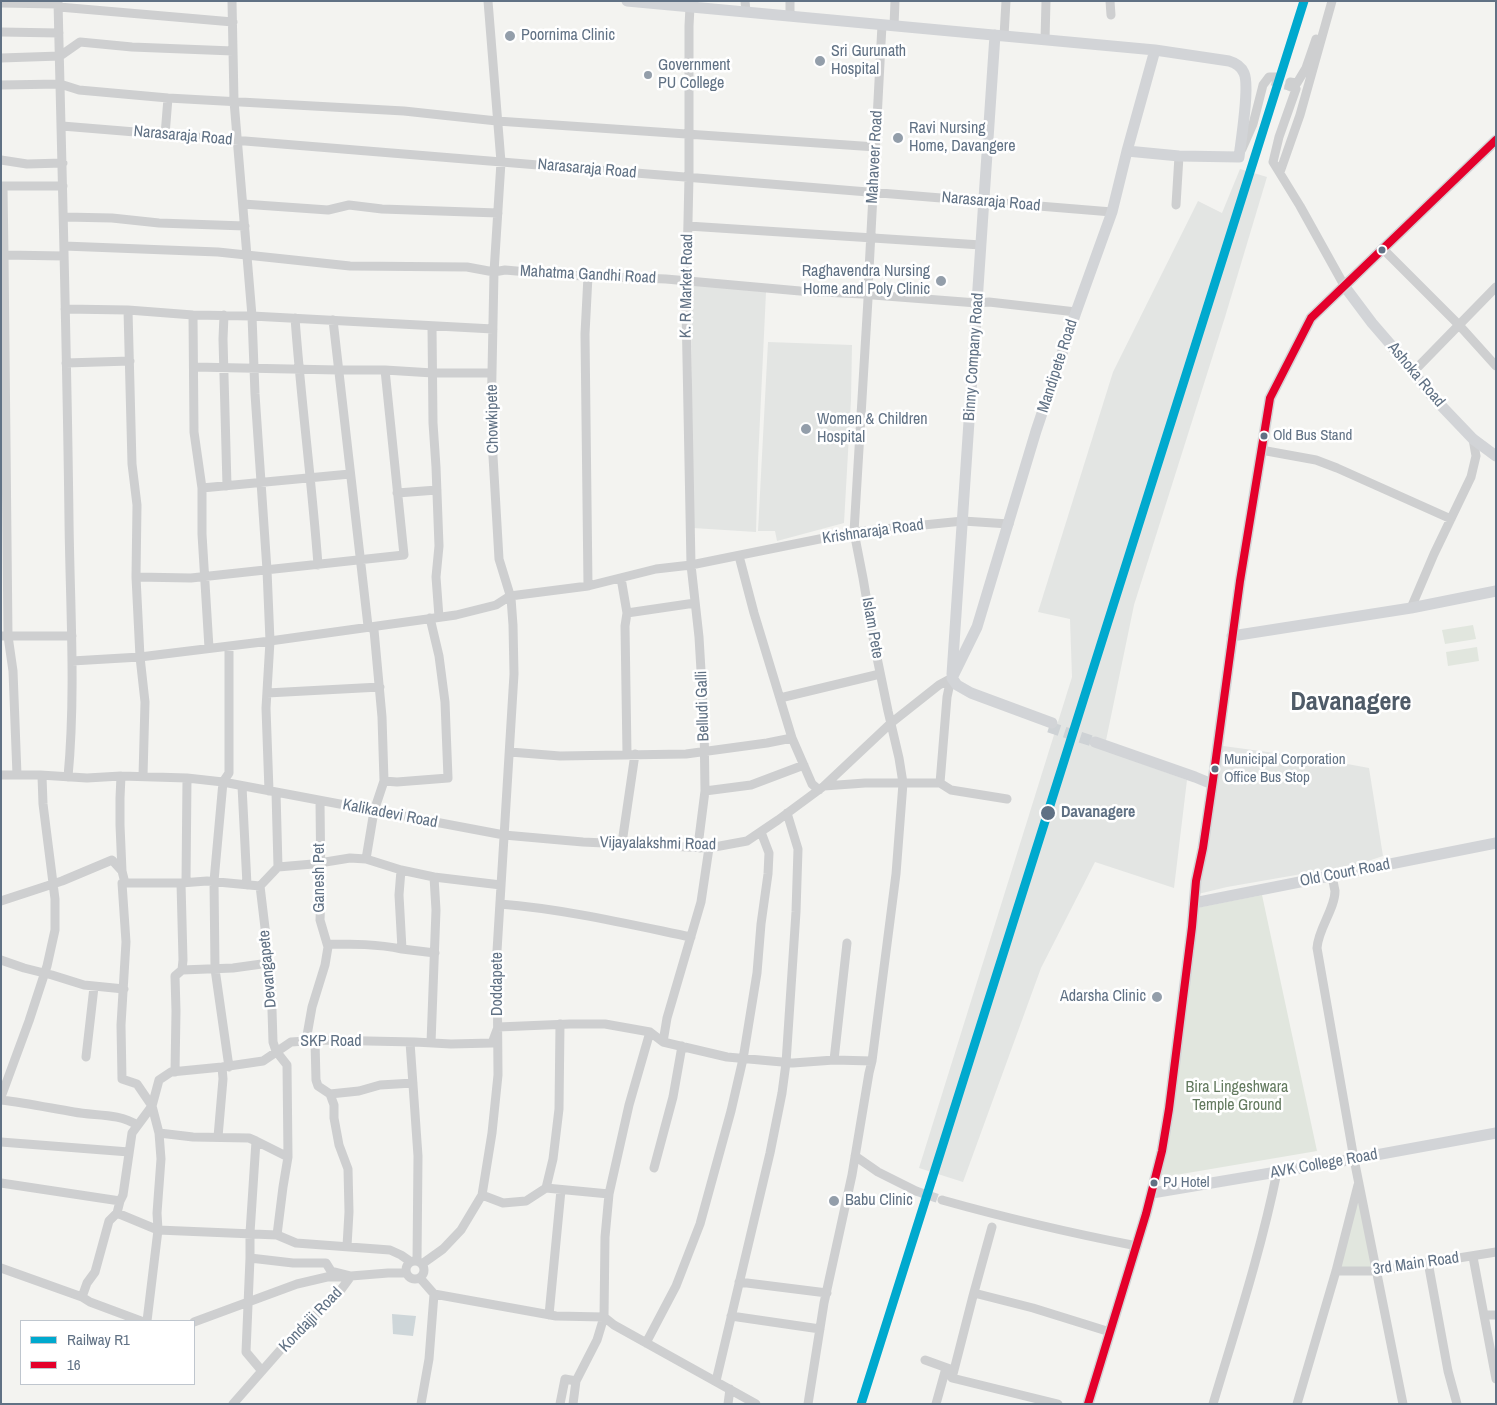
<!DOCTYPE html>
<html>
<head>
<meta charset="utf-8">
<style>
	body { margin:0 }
	#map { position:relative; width:1497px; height:1405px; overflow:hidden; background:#f3f3f0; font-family:"Archivo Narrow",sans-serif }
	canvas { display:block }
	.frame { position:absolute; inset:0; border:2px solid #607184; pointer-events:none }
	.legend { position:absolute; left:20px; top:1320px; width:175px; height:65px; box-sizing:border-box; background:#fff; border:1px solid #bfc6ce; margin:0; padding:6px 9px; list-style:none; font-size:15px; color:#607184 }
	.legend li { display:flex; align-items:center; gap:10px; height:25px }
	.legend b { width:25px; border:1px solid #bfc6ce }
</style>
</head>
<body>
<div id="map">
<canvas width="1497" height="1405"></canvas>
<div class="frame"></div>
<ul class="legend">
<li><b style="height:6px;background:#00a9ce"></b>Railway R1</li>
<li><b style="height:6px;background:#e4002b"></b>16</li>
</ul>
</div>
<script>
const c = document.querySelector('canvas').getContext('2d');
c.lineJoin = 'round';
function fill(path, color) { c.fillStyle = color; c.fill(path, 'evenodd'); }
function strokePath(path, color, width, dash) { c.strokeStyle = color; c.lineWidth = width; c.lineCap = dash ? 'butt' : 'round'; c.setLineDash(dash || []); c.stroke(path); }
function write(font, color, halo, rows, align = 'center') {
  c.font = font + ' "Archivo Narrow",sans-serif'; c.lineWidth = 5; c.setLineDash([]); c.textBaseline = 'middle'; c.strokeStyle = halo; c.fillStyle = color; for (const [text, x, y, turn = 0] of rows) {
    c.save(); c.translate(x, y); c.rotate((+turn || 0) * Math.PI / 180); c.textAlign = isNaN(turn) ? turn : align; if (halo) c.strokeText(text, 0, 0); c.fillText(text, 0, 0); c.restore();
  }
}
fill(new Path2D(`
	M 1240,169 L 1267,177 L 1225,317 L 1134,605 L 1104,750 L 1187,780 L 1174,888 L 1095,862 L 1041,968 L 963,1182 L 919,1168 L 1072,677 L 1070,619 L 1038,612 L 1113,372 L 1198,201 L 1222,213 Z
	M 691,285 L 766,292 L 758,461 L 756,532 L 693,528 Z
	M 768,342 L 852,345 L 851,400 L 844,523 L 777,541 L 775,531 L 758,531 Z
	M 1216,745 L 1326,760 L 1369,768 L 1383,856 L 1359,864 L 1227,887 L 1194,895 Z`), '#e3e5e3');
fill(new Path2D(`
	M 1473,625 L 1476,639 L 1445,644 L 1442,630 Z
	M 1477,647 L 1479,661 L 1448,666 L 1446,652 Z
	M 1262,895 L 1317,1151 L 1158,1178 L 1196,908 Z
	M 1358,1192 L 1374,1268 L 1338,1269 Z`), '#e1e6de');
fill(new Path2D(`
	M 392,1314 L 416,1316 L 413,1336 L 393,1334 Z`), '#ced6d9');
strokePath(new Path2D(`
	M 1272,81 L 1289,86
	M 916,1191 L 942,1200`), '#ced2d5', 9, [9, 4.5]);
strokePath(new Path2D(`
	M 1049,727 L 1095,742`), '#ced2d5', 11, [11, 5.5]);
strokePath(new Path2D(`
	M 58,1 C 62,174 67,347 69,520 C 70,606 76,692 68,777
	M 745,1 L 746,12
	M 1110,1 L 1111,15
	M 1,3 L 58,4
	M 59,7 L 233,22
	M 690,7 L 689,26 L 689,177 L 686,308 L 691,565 L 699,637 L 704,721 L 705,791 L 699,838 L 700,848
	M 790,16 L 790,1
	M 894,26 L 895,1
	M 1,32 L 59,33
	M 1004,36 L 1006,1
	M 1045,40 L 1046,1
	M 1,58 L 60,56 L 80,42 L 132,47 L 233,51
	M 1290,82 L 1297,83 L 1306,68 L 1316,39
	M 1,85 L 60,84 L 79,90 L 168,98 L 404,111 L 497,121 L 876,147
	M 1289,86 L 1296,89 L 1279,137 L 1273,162 L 1300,206 L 1345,287
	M 62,126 L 1112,212
	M 165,135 L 168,98
	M 1242,149 L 1253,124 L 1263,85 L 1269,77 L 1277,77
	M 1,160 L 27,164 L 63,163
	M 1280,172 L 1300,115 L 1332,1
	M 1,186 L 63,186
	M 243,204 L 328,210 L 349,205 L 382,209 L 498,213
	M 1176,205 L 1179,156
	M 64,217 L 112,218 L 159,223 L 245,226
	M 688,226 L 981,245
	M 64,246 L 218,252 L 350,266 L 467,267 L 494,272 L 505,270 L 562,275 L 666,279 L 800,291 L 863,294
	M 1383,249 L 1459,325 L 1496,366
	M 1,255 L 4,255 L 3,186
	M 588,276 L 585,334 L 588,586
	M 868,289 L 882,25
	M 873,295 L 977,303 L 989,302 L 1076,312
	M 65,309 L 128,310
	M 193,315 L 194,432 L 202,488
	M 224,315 L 223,339 L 227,486
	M 295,318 C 301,401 312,483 318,565
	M 432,327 L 433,423 L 436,467 L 439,546 L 436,577 L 439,617
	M 66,363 L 130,361
	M 385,370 L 433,373 L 492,373
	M 1413,372 L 1496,287
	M 1261,450 L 1316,460 L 1337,468 L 1451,519
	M 397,493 L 437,490
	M 739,556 L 754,613 L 792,738 L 812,784 L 819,790
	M 136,577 L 191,578 L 404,555 L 385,370 L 338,370 L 194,367
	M 621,578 L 627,613 L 625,626 L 627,754
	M 1411,608 L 1434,554 L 1471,477 L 1476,456 L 1473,439
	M 627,613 L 695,603
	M 1,636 L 72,636
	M 229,646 L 229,773 L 223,782 L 214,881 L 215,969 L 229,1067
	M 209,648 L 202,534 L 202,488 L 350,474
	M 72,661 L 140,657 L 270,641 L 456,615 L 496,605 L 510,596 L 588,586 L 656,569 L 691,565 L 854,532 L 963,521 L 1009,524
	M 267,693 L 380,687
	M 780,698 L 880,674
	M 510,752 L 560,756 L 686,754 L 767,743 L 792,738
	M 1,775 L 40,775 L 87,778 L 121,776 L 187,778 L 223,782 L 504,835 L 583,842 L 709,848 L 747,841 L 778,820 L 824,786 L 891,723 L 939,685 L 952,678
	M 17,775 L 13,671 L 8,636 L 4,255 L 64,256
	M 121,776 L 120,798 L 120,825 L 122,871 L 125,883 L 122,883 L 126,942 L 121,1025 L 122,1079 L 137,1084 L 152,1106
	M 143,776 L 145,702 L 140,657 L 136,577 L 137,505 L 132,464 L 128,310 L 193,315 L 252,316 L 234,101 L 232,1
	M 384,781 L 397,782 L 448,778 L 445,702 L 439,656 L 430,618
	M 940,783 L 951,790 L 1007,799
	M 242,786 L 247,885
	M 824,786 L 865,783 L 940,783 L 947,697 L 950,683 L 952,678
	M 269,791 L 266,708 L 270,641 L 267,570 L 255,394 L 252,316 L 493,329
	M 705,791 L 751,785 L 804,765
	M 276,792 L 278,867
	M 622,843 L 635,754
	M 366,859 L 401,870 L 434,877 L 436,910 L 431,1043
	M 401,870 L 399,895 L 402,949 L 435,953
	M 1332,876 C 1333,881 1334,886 1335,891 C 1335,909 1318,929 1317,948 L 1354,1159 L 1403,1404
	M 434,877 L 501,885
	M 186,882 L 187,778
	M 125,883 L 181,883 L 207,881 L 260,886 L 278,867 L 313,864 L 350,858 L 366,859 L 374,811 L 384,781 L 382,717 L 374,630 L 368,626 L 333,320
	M 260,886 L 271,978 L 273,1042 L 276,1051 L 287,1065 L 288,1157 L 283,1187 L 277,1235
	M 1,901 L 62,881 L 112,860 L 122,871
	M 500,904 C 564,909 628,924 691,937
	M 328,944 C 353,944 377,944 402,949
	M 1,960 L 24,968 L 52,975 L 84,985 L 124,989
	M 182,970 L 233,968 L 269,963
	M 306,1041 L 312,1007 L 325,965 L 328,947 L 320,920 L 321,894 L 320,801
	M 315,1041 L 316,1080 L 318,1086 L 330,1094 L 334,1105 L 334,1118 L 339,1145 L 348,1169 L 349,1212 L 347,1246
	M 410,1042 L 418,1156 L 417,1261
	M 663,1042 L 667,1018 L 701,902 L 709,848
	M 86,1057 L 94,987
	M 834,1060 L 847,943
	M 175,1072 L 176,1011 L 175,976 L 182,970 L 183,960 L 181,883
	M 330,1094 L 359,1091 L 380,1085 L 413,1083
	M 1,1097 L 29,1021 L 47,966 L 55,930 L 55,899 L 43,804 L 42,776
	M 1,1100 C 26,1103 50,1108 74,1112 C 95,1116 119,1113 137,1125
	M 152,1106 L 159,1080 L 171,1072 L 222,1067 L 263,1061 L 291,1042 L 321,1040 L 415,1042 L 451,1044 L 492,1043 L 498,1027 L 570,1024 L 605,1024 L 650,1032 L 663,1042 L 727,1057 L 793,1063 L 834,1060 L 872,1061
	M 159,1133 L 193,1137 L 249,1138 L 256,1141 L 250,1233 L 250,1258 L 293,1263 L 326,1263 L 331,1271 L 351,1276
	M 218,1137 L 223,1079 L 222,1067
	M 256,1141 L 288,1157
	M 1,1142 L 129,1152
	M 855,1156 L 878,1172 L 916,1191
	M 654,1168 L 673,1097 L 682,1046
	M 1,1183 L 120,1201
	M 546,1188 L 553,1159 L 559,1109 L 560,1024
	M 482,1195 L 503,1203 L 526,1201 L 546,1188 L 609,1194
	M 942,1200 C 1006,1218 1071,1233 1137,1246
	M 992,1227 L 973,1296 L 952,1378 L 1058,1404
	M 1473,1257 L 1496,1379
	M 250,1258 L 246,1352 L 262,1371
	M406 1270a9 9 0 1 1 18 0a9 9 0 1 1-18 0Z
	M 1428,1262 L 1448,1371 L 1457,1404
	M 422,1264 L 443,1249 L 461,1230 L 482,1195 L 492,1133 L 498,1075 L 497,951 L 514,674 L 513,625 L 511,598 L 499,559 L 491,422 L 494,272 L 501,162 L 488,1
	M 1,1268 L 82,1297 L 90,1302 L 141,1321
	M 1336,1271 L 1377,1271 L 1496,1252
	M 420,1278 L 434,1294 L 556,1316 L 604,1317 L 614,1325 L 756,1404
	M 739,1282 L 827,1293
	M 974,1293 L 1033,1308 L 1110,1332
	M 82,1297 L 87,1283 L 95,1272 L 109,1221 L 117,1213
	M 549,1315 L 561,1190
	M 1484,1315 L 1496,1315
	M 731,1316 L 820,1329
	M 147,1321 L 158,1230 L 157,1213 L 161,1159 L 159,1133 L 152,1106 L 132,1133 L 123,1195 L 120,1201 L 117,1213 L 158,1230 L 277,1235 L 296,1243 L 390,1250 L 401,1255 L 411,1262
	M 194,1322 L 297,1284 L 327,1277 L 341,1277
	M 646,1343 L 676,1286 L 700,1224 L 731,1111 L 743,1059 L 757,973 L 761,924 L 768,874 L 769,853 L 761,832
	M 925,1360 L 950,1369
	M 576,1381 L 597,1340 L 604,1317 L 605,1237 L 609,1194 L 629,1105 L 650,1032
	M 716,1381 L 770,1153 L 782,1093 L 786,1063 L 796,912 L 798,849 L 787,813
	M 233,1404 L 283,1347 L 340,1291 L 351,1276 L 388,1273 L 406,1273
	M 421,1404 L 429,1359 L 434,1294
	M 560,1404 L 565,1379 L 576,1381 L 573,1404
	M 728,1404 L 730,1389
	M 808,1404 L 824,1303 L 852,1175 L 869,1073 L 872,1061 L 896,874 L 903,783 L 899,758 L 888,711 L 874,643 L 863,578 L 854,532 L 868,299
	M 936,1404 L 946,1368
	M 1213,1404 C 1236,1327 1261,1251 1277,1172
	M 1297,1404 L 1336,1271 L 1358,1185`), '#cecfd0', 9);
strokePath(new Path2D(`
	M 627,1 L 1155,50 L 1229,61 C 1236,63 1241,66 1244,73 C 1250,86 1241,140 1239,157 L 1179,156 L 1127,151
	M 1345,287 L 1372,323 L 1404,360 L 1431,395 L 1473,439 L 1496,456
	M 1232,636 L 1411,608 L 1496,591
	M 952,674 L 995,35
	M 952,678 L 977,627 L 1036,431 L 1076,312 L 1112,212 L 1127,151 L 1155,50
	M 952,678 L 957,685 L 971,693 L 1052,723
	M 1095,742 L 1195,777 L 1212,784
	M 1194,903 L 1496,843
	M 1152,1193 L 1354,1159 L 1496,1133
	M 1088,1404 L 1146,1214 L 1162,1151 L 1169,1109 L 1192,927 L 1196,881 L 1203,848 L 1213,780 L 1240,581 L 1270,398 L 1311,318 L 1496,140`), '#d2d4d7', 11);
strokePath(new Path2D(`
	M 861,1404 L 1304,1`), '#c3c4c5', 2.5, [8, 4]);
strokePath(new Path2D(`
	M 1088,1404 L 1146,1214 L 1162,1151 L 1169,1109 L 1192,927 L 1196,881 L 1203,848 L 1213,780 L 1240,581 L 1270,398 L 1311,318 L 1496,140`), '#e4002b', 8);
strokePath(new Path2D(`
	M 861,1404 L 1304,1`), '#00a9ce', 9);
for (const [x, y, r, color] of [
	[510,36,6,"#939eaa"],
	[820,61,6,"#939eaa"],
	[648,75,5,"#939eaa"],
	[898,138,6,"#939eaa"],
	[1382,250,4.5,"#607184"],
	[941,281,6,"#939eaa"],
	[806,429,6,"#939eaa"],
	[1264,436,4.5,"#607184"],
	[1215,769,4.5,"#607184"],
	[1048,813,8,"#607184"],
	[1157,997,6,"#939eaa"],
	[1154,1183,4.5,"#607184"],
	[834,1201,6,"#939eaa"]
]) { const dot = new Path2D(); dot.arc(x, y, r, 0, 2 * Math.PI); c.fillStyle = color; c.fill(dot); strokePath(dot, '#fff', 2); }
write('15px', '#607184', '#fff', [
	["Old Bus Stand",1273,436],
	["Municipal Corporation",1224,760],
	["Office Bus Stop",1224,778],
	["PJ Hotel",1163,1183]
], 'left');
write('16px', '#607184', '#fff', [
	["Poornima Clinic",521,36],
	["Sri Gurunath",831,52],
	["Hospital",831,70],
	["Government",658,66],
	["PU College",658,84],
	["Ravi Nursing",909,129],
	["Home, Davangere",909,147],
	["Raghavendra Nursing",930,272,"right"],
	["Home and Poly Clinic",930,290,"right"],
	["Women & Children",817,420],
	["Hospital",817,438],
	["Adarsha Clinic",1146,997,"right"],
	["Babu Clinic",845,1201]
], 'left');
write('16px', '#607184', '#fff', [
	["Narasaraja Road",183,136,5],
	["Mahaveer Road",875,157,-87],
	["Narasaraja Road",587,169,5],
	["Narasaraja Road",991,202,5],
	["Mahatma Gandhi Road",588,275,3],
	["K. R Market Road",687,286,-89],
	["Binny Company Road",974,357,-86],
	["Mandipete Road",1058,366,-72],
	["Ashoka Road",1416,375,50],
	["Chowkipete",493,419,-91],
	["Krishnaraja Road",873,532,-8],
	["Islam Pete",872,628,80],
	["Belludi Galli",703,706,-92],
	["Kalikadevi Road",390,814,11],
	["Vijayalakshmi Road",658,844,1],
	["Old Court Road",1345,873,-11],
	["Ganesh Pet",320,878,-90],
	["Devangapete",268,969,-95],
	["Doddapete",498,984,-90],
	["SKP Road",331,1042],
	["AVK College Road",1324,1164,-10],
	["3rd Main Road",1416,1264,-8],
	["Kondajji Road",311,1320,-46]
]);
write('bold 16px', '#607184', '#fff', [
	["Davanagere",1061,813]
], 'left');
write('16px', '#637a5f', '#fff', [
	["Bira Lingeshwara",1237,1088],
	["Temple Ground",1237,1106]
]);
write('bold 26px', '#4f5b68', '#fff', [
	["Davanagere",1351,703]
]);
</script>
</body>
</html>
